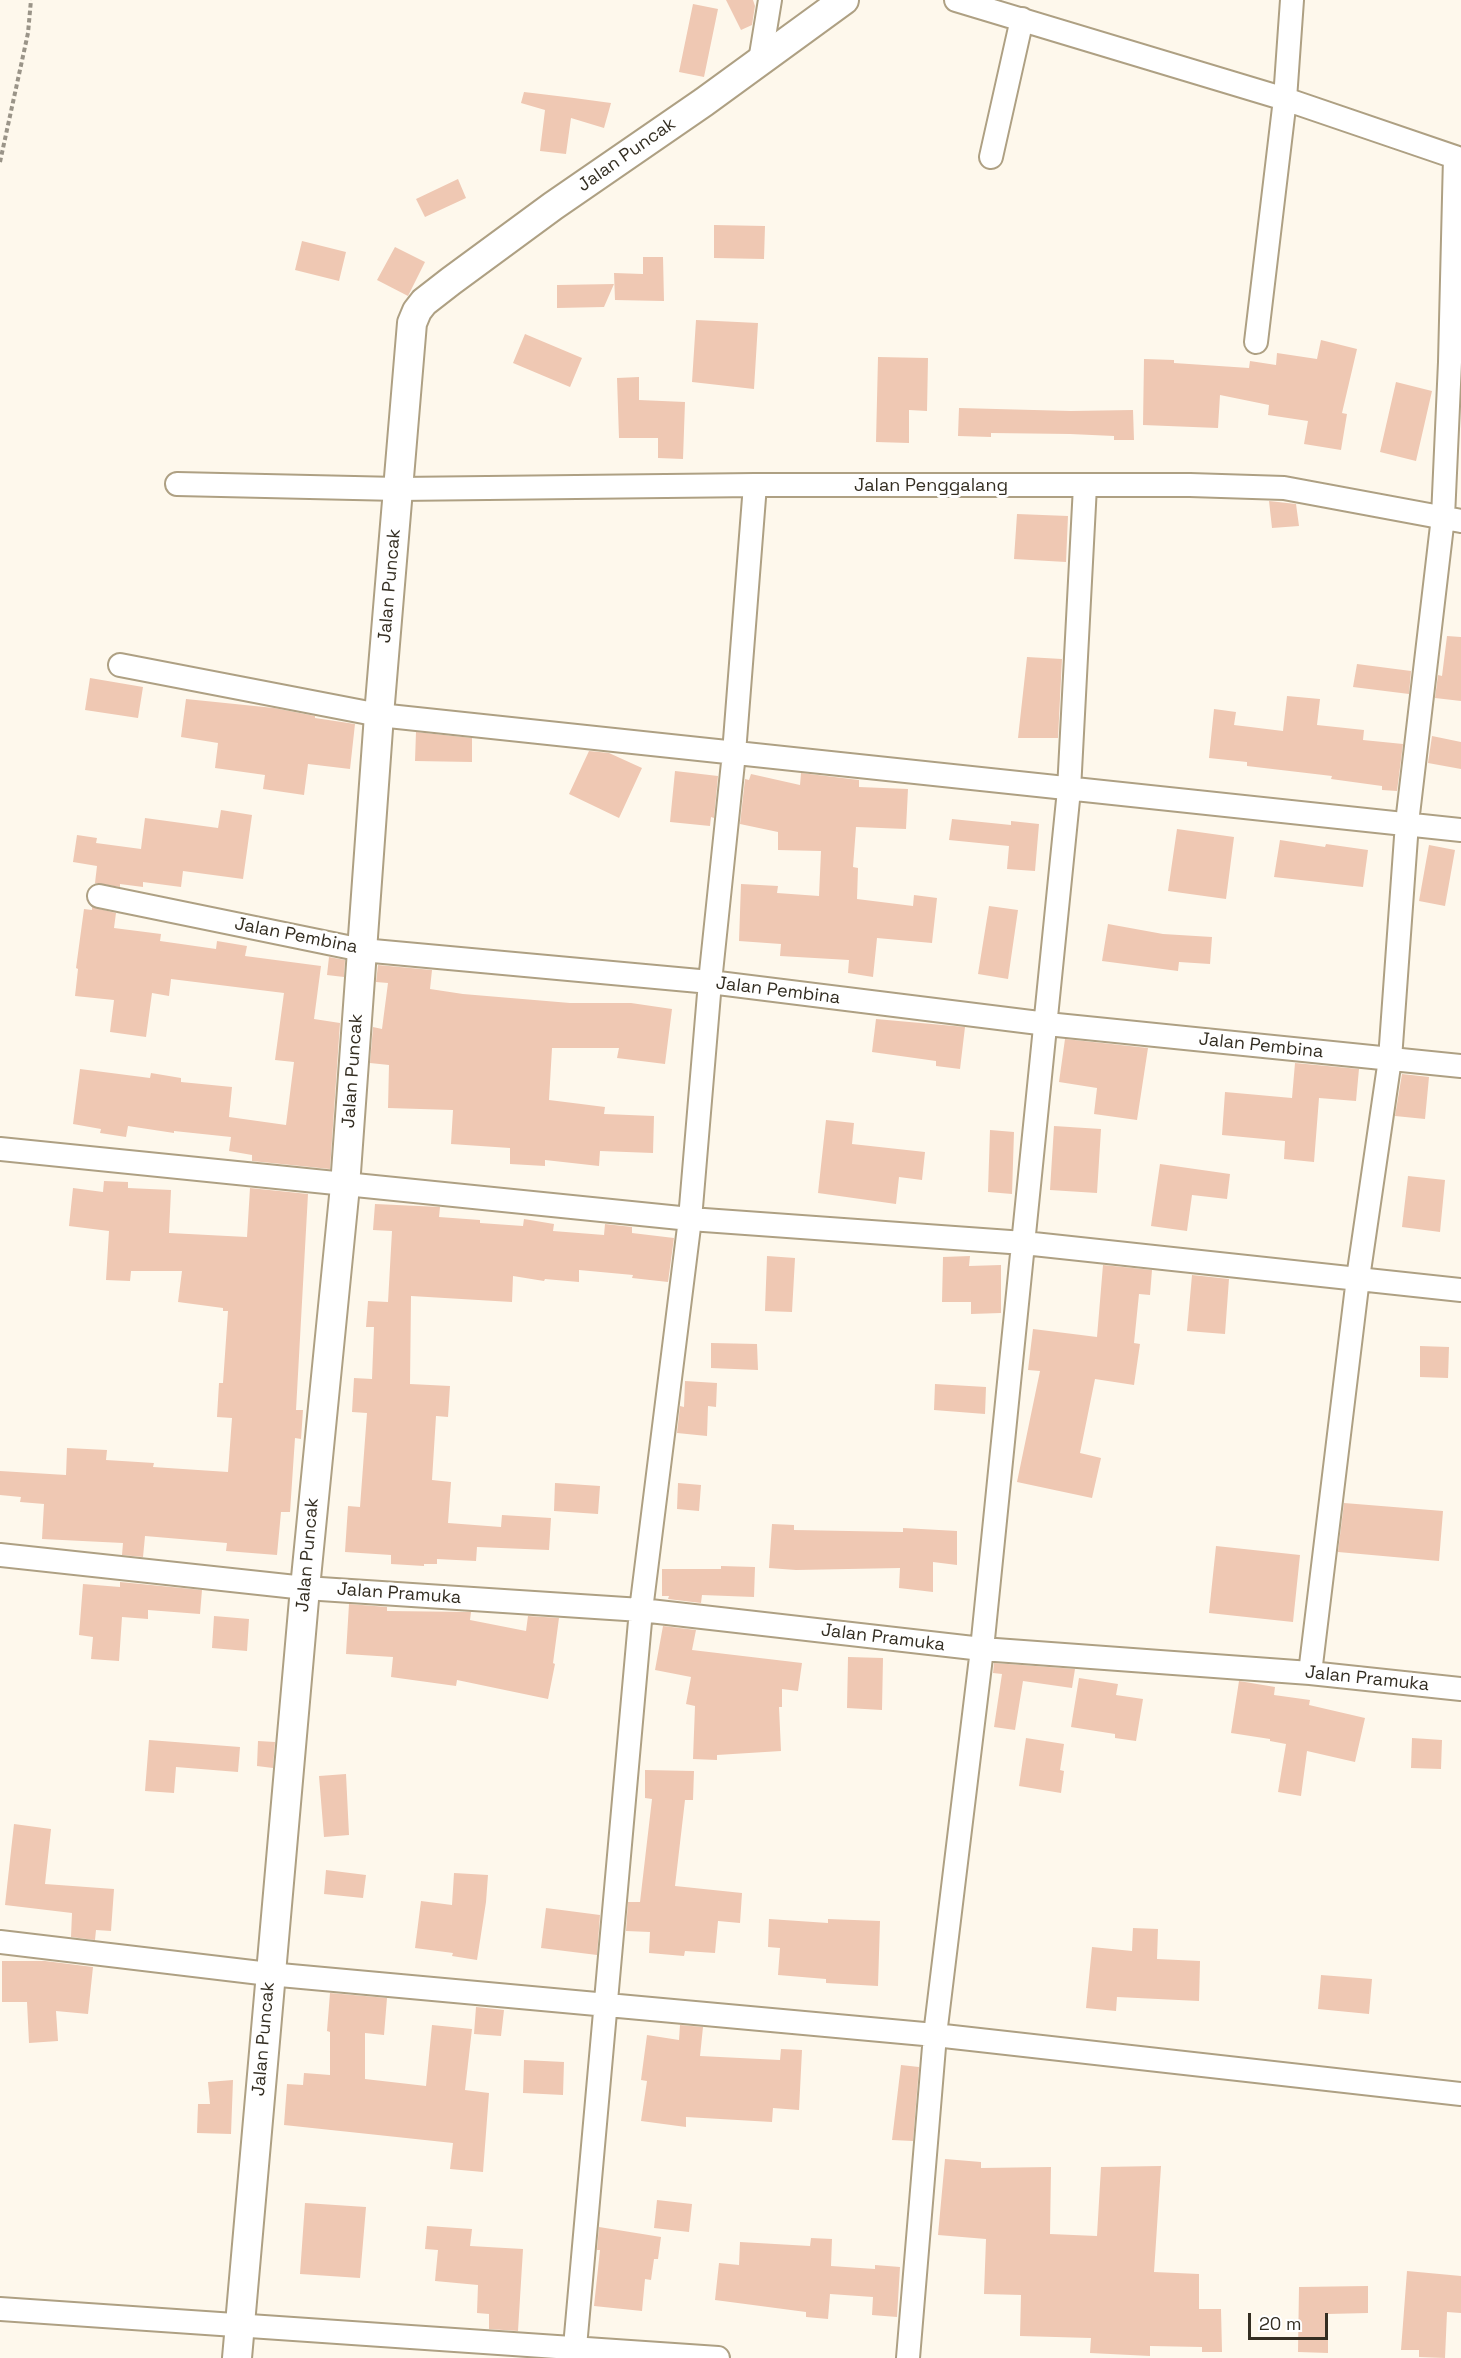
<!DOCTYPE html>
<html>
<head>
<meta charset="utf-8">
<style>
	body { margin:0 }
	#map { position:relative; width:1461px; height:2358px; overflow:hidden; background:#fef8ec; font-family:"Space Grotesk",sans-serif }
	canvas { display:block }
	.scale { position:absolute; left:1248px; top:2313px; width:80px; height:27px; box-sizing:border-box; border:3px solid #342e22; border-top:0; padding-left:8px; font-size:18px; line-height:21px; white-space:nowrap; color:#342e22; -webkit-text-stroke:4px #fff; paint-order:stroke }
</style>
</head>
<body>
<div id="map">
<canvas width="1461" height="2358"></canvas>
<div class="scale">20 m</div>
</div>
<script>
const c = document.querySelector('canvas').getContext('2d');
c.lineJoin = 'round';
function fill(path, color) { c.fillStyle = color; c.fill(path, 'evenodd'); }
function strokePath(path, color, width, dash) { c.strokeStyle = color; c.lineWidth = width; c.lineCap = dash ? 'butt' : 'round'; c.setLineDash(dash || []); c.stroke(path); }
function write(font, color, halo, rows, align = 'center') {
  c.font = font + ' "Space Grotesk",sans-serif'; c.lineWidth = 6; c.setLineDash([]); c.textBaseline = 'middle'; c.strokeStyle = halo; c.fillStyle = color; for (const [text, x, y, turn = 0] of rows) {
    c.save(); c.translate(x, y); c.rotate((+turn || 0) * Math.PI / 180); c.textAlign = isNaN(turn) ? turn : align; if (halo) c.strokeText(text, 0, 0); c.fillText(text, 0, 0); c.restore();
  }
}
fill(new Path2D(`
	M 726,0 L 753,0 L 755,6 L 752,25 L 741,30 Z
	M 693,4 L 718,9 L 704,77 L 679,72 Z
	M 524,92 L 574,98 L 611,103 L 604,128 L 571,118 L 566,154 L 540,151 L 545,110 L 521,103 Z
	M 458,179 L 466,198 L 425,217 L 416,199 Z
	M 714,225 L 765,226 L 764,259 L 714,258 Z
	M 302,241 L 346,252 L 339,281 L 295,270 Z
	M 395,247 L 425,262 L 408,296 L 377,280 Z
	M 643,257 L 663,257 L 664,301 L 615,300 L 614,273 L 643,274 Z
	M 614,284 L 604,307 L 557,308 L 557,285 Z
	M 696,320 L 758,323 L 754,389 L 692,382 Z
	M 525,334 L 582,358 L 570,387 L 513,363 Z
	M 1321,340 L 1357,349 L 1342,413 L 1347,414 L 1341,450 L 1304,444 L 1308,421 L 1268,415 L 1269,405 L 1220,395 L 1218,428 L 1143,425 L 1144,359 L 1174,360 L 1174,363 L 1249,368 L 1250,361 L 1276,365 L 1277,353 L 1317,359 Z
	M 878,357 L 928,358 L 927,411 L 909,410 L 909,443 L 876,442 Z
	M 639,377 L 639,400 L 685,402 L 683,459 L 658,458 L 658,438 L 619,438 L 617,378 Z
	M 1396,382 L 1432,391 L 1416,461 L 1380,452 Z
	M 959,408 L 1071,411 L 1133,410 L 1134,440 L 1114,440 L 1114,436 L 1070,434 L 991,433 L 991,437 L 958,436 Z
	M 1269,501 L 1296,504 L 1299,526 L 1272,528 Z
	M 1017,514 L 1068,516 L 1066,562 L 1014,559 Z
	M 1447,636 L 1461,637 L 1461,701 L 1435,698 L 1438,675 L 1442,676 Z
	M 1027,657 L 1062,659 L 1058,738 L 1018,738 Z
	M 1357,664 L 1411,671 L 1409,694 L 1353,687 Z
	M 90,678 L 143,687 L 138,718 L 85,710 Z
	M 1287,696 L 1320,699 L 1317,725 L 1364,730 L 1363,740 L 1403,744 L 1397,791 L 1382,790 L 1382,786 L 1331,779 L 1332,776 L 1247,766 L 1247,762 L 1209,758 L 1214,709 L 1236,712 L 1234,725 L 1283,731 Z
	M 186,699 L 274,708 L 315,716 L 315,718 L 355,724 L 350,769 L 308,764 L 304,795 L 263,789 L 265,775 L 215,768 L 218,743 L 181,737 Z
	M 416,732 L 472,738 L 472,762 L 415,761 Z
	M 1432,736 L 1461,742 L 1461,769 L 1428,763 Z
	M 589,751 L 609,753 L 642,768 L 619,818 L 569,794 Z
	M 675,771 L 718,776 L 714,818 L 711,817 L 710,826 L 670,822 Z
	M 801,773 L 859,780 L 859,787 L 908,789 L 906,829 L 856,827 L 853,867 L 858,868 L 857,899 L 913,906 L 914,895 L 937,898 L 932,943 L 877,938 L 873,977 L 848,973 L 849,960 L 780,956 L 781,944 L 739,941 L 741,884 L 778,886 L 777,893 L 819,896 L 821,851 L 778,850 L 778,832 L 740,824 L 745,779 L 749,780 L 751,774 L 800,785 Z
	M 221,810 L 252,815 L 243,879 L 183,871 L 181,887 L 143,882 L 143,887 L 120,884 L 120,887 L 95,883 L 97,866 L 73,862 L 77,835 L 97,838 L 96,843 L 141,849 L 145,818 L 218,828 Z
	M 952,819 L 1011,825 L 1011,821 L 1039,824 L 1035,871 L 1007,869 L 1009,846 L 949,840 Z
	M 1177,829 L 1234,837 L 1226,899 L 1168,891 Z
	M 1280,840 L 1325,847 L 1326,844 L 1368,850 L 1363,887 L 1274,877 Z
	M 1429,845 L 1455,850 L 1445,906 L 1419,901 Z
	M 989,906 L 1018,910 L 1008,979 L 978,974 Z
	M 92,907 L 116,913 L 114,928 L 161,934 L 160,941 L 216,949 L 217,941 L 247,946 L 245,956 L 321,966 L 314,1019 L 340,1023 L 330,1169 L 252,1161 L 252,1155 L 229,1151 L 231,1137 L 174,1131 L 174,1133 L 128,1126 L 126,1137 L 100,1133 L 101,1129 L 73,1124 L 80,1069 L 150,1078 L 151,1073 L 181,1078 L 181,1082 L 232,1087 L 229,1117 L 286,1125 L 294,1062 L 275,1060 L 284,993 L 171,979 L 169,996 L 152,993 L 146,1037 L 110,1032 L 114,1000 L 75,996 L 78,969 L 76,968 L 84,909 L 92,910 Z
	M 1108,924 L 1163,934 L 1212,937 L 1210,964 L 1179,962 L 1178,971 L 1102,961 Z
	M 329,957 L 345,960 L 344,977 L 327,975 Z
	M 378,965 L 432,970 L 430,989 L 463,994 L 570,1003 L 631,1003 L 672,1009 L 665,1064 L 617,1058 L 619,1048 L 552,1048 L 549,1100 L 605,1107 L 604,1114 L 654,1116 L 653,1153 L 600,1151 L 599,1166 L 545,1160 L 545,1166 L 510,1164 L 510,1148 L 451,1144 L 453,1110 L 388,1108 L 389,1065 L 370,1063 L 373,1027 L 382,1029 L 388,983 L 376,982 Z
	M 876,1019 L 965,1027 L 960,1069 L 936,1066 L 936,1061 L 872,1052 Z
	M 1065,1039 L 1148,1048 L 1137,1120 L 1094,1114 L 1097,1088 L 1059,1082 Z
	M 1295,1063 L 1359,1069 L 1356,1101 L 1319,1098 L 1314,1162 L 1284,1159 L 1285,1141 L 1222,1135 L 1225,1092 L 1292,1098 Z
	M 1402,1074 L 1429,1077 L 1425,1119 L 1395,1116 Z
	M 826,1120 L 854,1123 L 852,1144 L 925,1152 L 922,1180 L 899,1177 L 896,1204 L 818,1193 Z
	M 1054,1126 L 1101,1129 L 1097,1193 L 1050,1190 Z
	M 990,1130 L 1014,1132 L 1012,1194 L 988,1192 Z
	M 1160,1164 L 1230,1174 L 1227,1199 L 1192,1195 L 1187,1231 L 1151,1226 Z
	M 1408,1176 L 1445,1180 L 1440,1232 L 1402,1227 Z
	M 104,1181 L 128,1182 L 128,1188 L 171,1190 L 169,1233 L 247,1237 L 250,1188 L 308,1194 L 296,1410 L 303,1410 L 301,1439 L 295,1438 L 290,1512 L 281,1512 L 277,1555 L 226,1551 L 227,1543 L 145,1536 L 143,1557 L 122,1555 L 123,1543 L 42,1539 L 44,1504 L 20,1502 L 21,1497 L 0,1495 L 0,1471 L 66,1475 L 67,1448 L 107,1450 L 106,1460 L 154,1463 L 153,1467 L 228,1472 L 232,1418 L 217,1417 L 219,1383 L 223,1383 L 228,1311 L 223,1311 L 223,1308 L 178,1302 L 182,1271 L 131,1271 L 130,1281 L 106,1280 L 109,1231 L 69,1226 L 73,1188 L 103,1192 Z
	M 375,1204 L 440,1207 L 439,1217 L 480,1220 L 480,1223 L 523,1226 L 524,1219 L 554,1224 L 553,1231 L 604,1235 L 605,1224 L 632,1227 L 632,1233 L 674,1238 L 668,1282 L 632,1278 L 633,1275 L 579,1270 L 579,1282 L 545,1279 L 544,1281 L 513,1276 L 512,1302 L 411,1296 L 410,1384 L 450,1386 L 448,1417 L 436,1416 L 432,1480 L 451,1482 L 448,1523 L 501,1527 L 502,1515 L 551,1518 L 549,1550 L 477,1547 L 476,1561 L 437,1559 L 437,1564 L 424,1564 L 424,1566 L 391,1564 L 391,1555 L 345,1552 L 348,1506 L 360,1507 L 367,1413 L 352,1412 L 354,1378 L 372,1379 L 374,1327 L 366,1327 L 368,1301 L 388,1302 L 392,1231 L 373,1230 Z
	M 767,1256 L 795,1258 L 792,1312 L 765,1311 Z
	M 970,1256 L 969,1266 L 1001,1265 L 1001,1313 L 971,1314 L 971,1302 L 942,1302 L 943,1257 Z
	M 1103,1265 L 1152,1270 L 1150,1295 L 1139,1294 L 1134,1343 L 1140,1344 L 1134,1385 L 1095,1379 L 1080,1453 L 1101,1458 L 1092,1498 L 1017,1482 L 1040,1371 L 1028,1370 L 1033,1329 L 1097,1337 Z
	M 1192,1275 L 1229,1279 L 1225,1334 L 1187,1331 Z
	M 711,1343 L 757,1344 L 758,1370 L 711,1368 Z
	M 1420,1346 L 1449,1347 L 1448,1378 L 1420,1377 Z
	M 685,1381 L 717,1383 L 716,1407 L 708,1406 L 707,1436 L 677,1433 L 680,1406 L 684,1407 Z
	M 935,1384 L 986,1387 L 985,1414 L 934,1410 Z
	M 555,1483 L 600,1486 L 598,1514 L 554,1511 Z
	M 678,1483 L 701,1485 L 699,1511 L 677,1509 Z
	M 1344,1503 L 1443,1511 L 1439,1561 L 1338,1552 Z
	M 772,1524 L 794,1525 L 794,1530 L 903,1532 L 903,1528 L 957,1531 L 957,1565 L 933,1562 L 933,1592 L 899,1588 L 900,1568 L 796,1570 L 769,1568 Z
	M 1216,1546 L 1300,1555 L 1293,1622 L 1209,1613 Z
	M 721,1566 L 755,1567 L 754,1597 L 702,1595 L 701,1603 L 668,1599 L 669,1596 L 662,1596 L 662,1569 L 721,1569 Z
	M 120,1582 L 202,1590 L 200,1614 L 148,1610 L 148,1619 L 122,1617 L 119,1661 L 91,1659 L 93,1637 L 79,1635 L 83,1584 L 120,1587 Z
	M 349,1604 L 387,1607 L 387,1611 L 471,1612 L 470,1620 L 526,1631 L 528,1616 L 559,1618 L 553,1663 L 555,1664 L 548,1699 L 457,1680 L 456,1686 L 391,1677 L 393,1657 L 346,1654 Z
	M 214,1616 L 249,1619 L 247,1651 L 212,1648 Z
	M 663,1626 L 696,1630 L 692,1650 L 802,1663 L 798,1691 L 782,1689 L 782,1707 L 779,1707 L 781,1751 L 717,1755 L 717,1760 L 693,1759 L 695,1706 L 686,1704 L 691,1677 L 655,1670 Z
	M 848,1657 L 883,1658 L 882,1710 L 847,1708 Z
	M 994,1663 L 1075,1669 L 1072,1688 L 1023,1681 L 1015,1730 L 994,1727 L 1002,1674 L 993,1673 Z
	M 1079,1678 L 1118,1684 L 1116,1695 L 1143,1699 L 1136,1741 L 1115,1738 L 1115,1734 L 1071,1727 Z
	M 1239,1681 L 1275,1687 L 1274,1695 L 1310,1700 L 1309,1705 L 1365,1718 L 1355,1762 L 1307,1751 L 1301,1796 L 1278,1792 L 1286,1744 L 1270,1741 L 1270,1739 L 1231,1733 Z
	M 1026,1738 L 1064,1744 L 1060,1770 L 1064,1771 L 1061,1793 L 1019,1786 Z
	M 1412,1738 L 1442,1740 L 1441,1769 L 1411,1768 Z
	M 149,1740 L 240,1747 L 238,1772 L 176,1767 L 174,1793 L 145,1791 Z
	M 258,1741 L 275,1742 L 273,1768 L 257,1766 Z
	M 645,1770 L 694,1771 L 693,1800 L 685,1800 L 675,1886 L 742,1893 L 740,1923 L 718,1921 L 715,1953 L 685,1951 L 684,1956 L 649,1953 L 650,1932 L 626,1931 L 628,1902 L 640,1902 L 652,1799 L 645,1798 Z
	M 346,1774 L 349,1835 L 324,1837 L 319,1776 Z
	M 14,1824 L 51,1829 L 45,1884 L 114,1889 L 111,1931 L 96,1930 L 95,1940 L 71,1937 L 72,1913 L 5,1905 Z
	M 326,1870 L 366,1875 L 363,1898 L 324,1894 Z
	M 454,1873 L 488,1875 L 486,1902 L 477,1960 L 452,1956 L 453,1953 L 415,1948 L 421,1901 L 452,1905 Z
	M 546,1908 L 600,1915 L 597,1955 L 541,1948 Z
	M 769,1919 L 828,1923 L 828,1919 L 880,1921 L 878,1986 L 826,1983 L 826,1979 L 778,1975 L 780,1948 L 768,1947 Z
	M 1133,1928 L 1158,1929 L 1157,1959 L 1200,1961 L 1199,2001 L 1117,1997 L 1116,2011 L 1086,2008 L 1092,1947 L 1132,1951 Z
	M 2,1961 L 45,1961 L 93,1967 L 88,2014 L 56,2011 L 58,2041 L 29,2043 L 27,2002 L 2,2002 Z
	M 1321,1975 L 1372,1979 L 1369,2014 L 1318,2009 Z
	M 330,1993 L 387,1998 L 384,2035 L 365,2033 L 365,2079 L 426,2086 L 432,2025 L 472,2029 L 465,2090 L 489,2093 L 483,2172 L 450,2169 L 453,2143 L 284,2125 L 287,2084 L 303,2085 L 304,2073 L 330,2075 L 330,2032 L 327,2031 Z
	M 476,2007 L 504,2010 L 501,2036 L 474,2034 Z
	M 680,2025 L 703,2027 L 700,2056 L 780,2060 L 781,2049 L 802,2050 L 799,2110 L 773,2108 L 772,2122 L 686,2117 L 686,2127 L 641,2121 L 647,2081 L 641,2080 L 647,2035 L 679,2040 Z
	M 524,2060 L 564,2062 L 563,2095 L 523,2093 Z
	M 901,2065 L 919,2067 L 913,2141 L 892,2140 Z
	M 233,2080 L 231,2134 L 197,2133 L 198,2104 L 210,2104 L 208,2082 Z
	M 945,2159 L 981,2162 L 981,2168 L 1051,2167 L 1050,2234 L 1097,2236 L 1101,2167 L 1161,2166 L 1154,2272 L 1199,2274 L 1199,2309 L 1221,2309 L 1222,2352 L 1202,2352 L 1202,2347 L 1150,2346 L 1150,2356 L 1090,2353 L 1091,2338 L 1020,2336 L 1021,2295 L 984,2294 L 986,2239 L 938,2235 Z
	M 657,2200 L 692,2204 L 689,2232 L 654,2228 Z
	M 305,2203 L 366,2207 L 360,2278 L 300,2274 Z
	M 427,2226 L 472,2229 L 470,2246 L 523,2249 L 518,2331 L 489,2329 L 489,2314 L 477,2313 L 478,2285 L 435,2281 L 438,2250 L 425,2249 Z
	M 599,2227 L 661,2237 L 658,2259 L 654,2259 L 651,2280 L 645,2279 L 642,2311 L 594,2306 L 600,2250 L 597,2250 Z
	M 811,2238 L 832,2239 L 831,2266 L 875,2269 L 875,2265 L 900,2267 L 897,2317 L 872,2315 L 873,2297 L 830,2294 L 828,2319 L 806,2317 L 806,2312 L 715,2300 L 719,2263 L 739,2265 L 740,2242 L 810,2246 Z
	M 1407,2271 L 1461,2276 L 1461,2313 L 1447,2312 L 1445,2358 L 1419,2357 L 1419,2350 L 1401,2350 Z
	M 1368,2286 L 1368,2313 L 1328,2314 L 1328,2353 L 1298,2352 L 1299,2287 Z`), '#efc8b3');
const minor = new Path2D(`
	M 956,0 L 1285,99 L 1461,159
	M 760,61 L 770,0
	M 991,157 L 1022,19
	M 1256,342 L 1285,99 L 1292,0
	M 177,484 L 398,489 L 755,485 L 1190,485 L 1284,488 L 1461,521
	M 120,665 L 379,715 L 1461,830
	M 99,896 L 362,950 L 710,982 L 1047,1024 L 1461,1066
	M 0,1149 L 690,1219 L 1024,1243 L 1461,1290
	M 0,1555 L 305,1588 L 641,1610 L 982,1649 L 1310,1673 L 1461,1689
	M 1310,1673 L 1358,1278 L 1390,1059 L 1407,823 L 1443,517 L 1450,362 L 1455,157
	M 0,1942 L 269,1974 L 935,2035 L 1461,2094
	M 0,2309 L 718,2358
	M 574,2358 L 641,1610 L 690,1219 L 710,982 L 734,753 L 755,485
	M 908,2358 L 935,2035 L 982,1649 L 1069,790 L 1085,486`);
const tertiary = new Path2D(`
	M 237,2358 L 305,1588 L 345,1186 L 379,715 L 412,323 L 417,311 L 424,302 L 451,281 L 553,206 L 704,102 L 844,0`);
strokePath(minor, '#aea083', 26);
strokePath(tertiary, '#aea083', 32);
strokePath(new Path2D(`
	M 0,162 L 28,33 L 31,0`), '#9a9488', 4, [4.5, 3]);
strokePath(minor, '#fff', 22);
strokePath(tertiary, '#fff', 28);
write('18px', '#342e22', '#fff', [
	["Jalan Puncak",627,155,-35],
	["Jalan Penggalang",931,486],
	["Jalan Puncak",390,586,-85],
	["Jalan Pembina",296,936,11],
	["Jalan Pembina",778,991,7],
	["Jalan Pembina",1261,1046,6],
	["Jalan Puncak",353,1071,-86],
	["Jalan Puncak",308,1555,-85],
	["Jalan Pramuka",399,1594,4],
	["Jalan Pramuka",883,1638,7],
	["Jalan Pramuka",1367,1679,6],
	["Jalan Puncak",264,2039,-85]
]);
</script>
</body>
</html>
